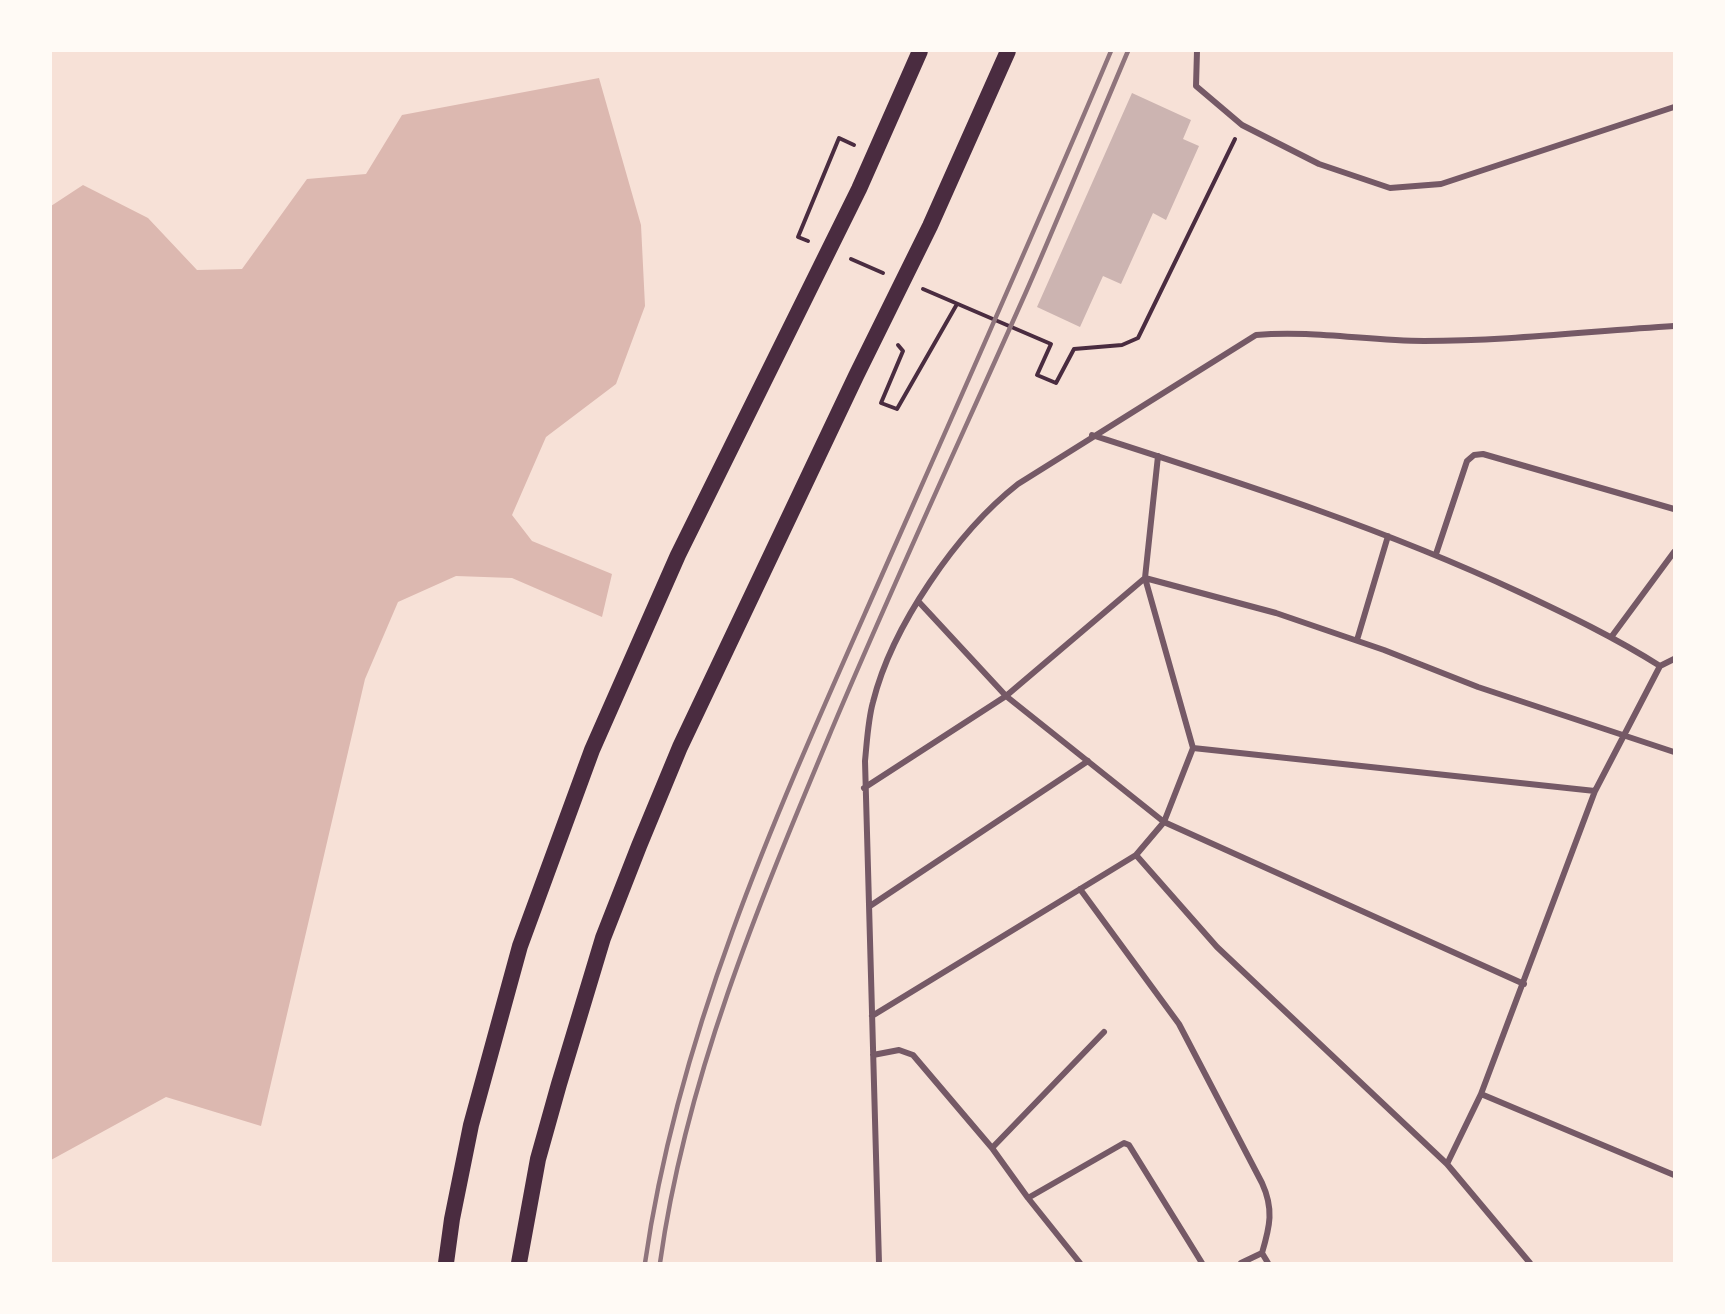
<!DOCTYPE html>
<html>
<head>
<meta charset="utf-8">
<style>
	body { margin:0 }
	#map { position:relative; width:1725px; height:1314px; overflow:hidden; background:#f7e1d7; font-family:Cabin,sans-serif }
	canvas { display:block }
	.frame { position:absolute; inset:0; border:52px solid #fffaf5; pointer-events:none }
</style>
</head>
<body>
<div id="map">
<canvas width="1725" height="1314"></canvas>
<div class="frame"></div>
</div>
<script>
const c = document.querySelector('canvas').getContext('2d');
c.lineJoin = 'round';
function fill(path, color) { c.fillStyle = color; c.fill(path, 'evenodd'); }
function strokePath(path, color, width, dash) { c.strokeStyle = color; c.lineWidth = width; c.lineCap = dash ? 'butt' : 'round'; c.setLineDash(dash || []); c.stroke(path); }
fill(new Path2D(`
	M 599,78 L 641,225 L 645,306 L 616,384 L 546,437 L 512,515 L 532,541 L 612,574 L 602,617 L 512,578 L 456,576 L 398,602 L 365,679 L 261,1126 L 166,1097 L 51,1160 L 51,206 L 83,185 L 148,218 L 197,270 L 242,269 L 307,179 L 366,174 L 402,115 Z`), '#dcb8b0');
fill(new Path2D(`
	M 1132,93 L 1191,120 L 1183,139 L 1199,146 L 1166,220 L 1153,213 L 1121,284 L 1103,276 L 1080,327 L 1037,307 Z`), '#ccb4b1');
strokePath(new Path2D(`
	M 808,241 L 798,237 L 839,138 L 854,145
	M 851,259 L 883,273
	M 923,289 L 1051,344 L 1037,375 L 1056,383 L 1074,349 L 1122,345 L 1138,338 L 1235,139
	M 898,345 L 903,351 L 881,403 L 897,409 L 957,304`), '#4a2c40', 4);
strokePath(new Path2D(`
	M 1197,51 L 1196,86 L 1242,125 L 1319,164 L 1390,188 L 1441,184 L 1674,107
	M 1092,435 C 1238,482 1380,527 1519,592 C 1568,615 1614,637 1660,666
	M 1436,554 L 1467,461 L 1474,455 L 1483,454 L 1674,509
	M 918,601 L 1006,696 L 1164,822 L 1524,984
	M 1612,636 L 1674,552
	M 1357,640 L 1388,536
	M 1193,748 L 1595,791
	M 864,788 L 1006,696 L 1145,578 L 1276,613 L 1384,650 L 1478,687 L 1674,752
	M 1136,855 L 1217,947 L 1447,1164 L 1530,1263
	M 1080,889 L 1179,1024 L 1262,1183 C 1274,1209 1270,1226 1262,1253
	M 870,906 L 1088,761
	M 872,1016 L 1136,855 L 1164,822 L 1193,748 L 1145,578 L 1158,456
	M 873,1055 L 899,1050 L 913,1055 L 992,1148 L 1028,1198 L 1080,1263
	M 1481,1094 L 1674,1175
	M 992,1148 L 1104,1032
	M 1447,1164 L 1481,1094 L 1595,791 L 1660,666 L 1674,659
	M 1028,1198 L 1124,1143 L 1129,1145 L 1202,1263
	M 879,1263 L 865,761 C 867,741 868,720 873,702 C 892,626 957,532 1018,484 L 1256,335 C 1312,330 1368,341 1424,341 C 1508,341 1591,331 1674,326
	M 1241,1263 L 1262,1253 L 1268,1263`), '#755966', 6);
strokePath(new Path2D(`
	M 446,1263 L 452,1219 L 471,1125 L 520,946 L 592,750 L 678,555 L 859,189 L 920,51
	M 519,1263 L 538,1159 L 559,1084 L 603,938 L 639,846 L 680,747 L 856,376 L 930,226 L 1008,51`), '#4a2c40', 16);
strokePath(new Path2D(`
	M 645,1263 C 678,1032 776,814 870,602 C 951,419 1033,236 1111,51
	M 660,1263 C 686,1076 760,901 832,729 C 894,582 961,438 1026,292 C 1061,212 1094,131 1128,51`), '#8f747c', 4.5);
</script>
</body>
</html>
